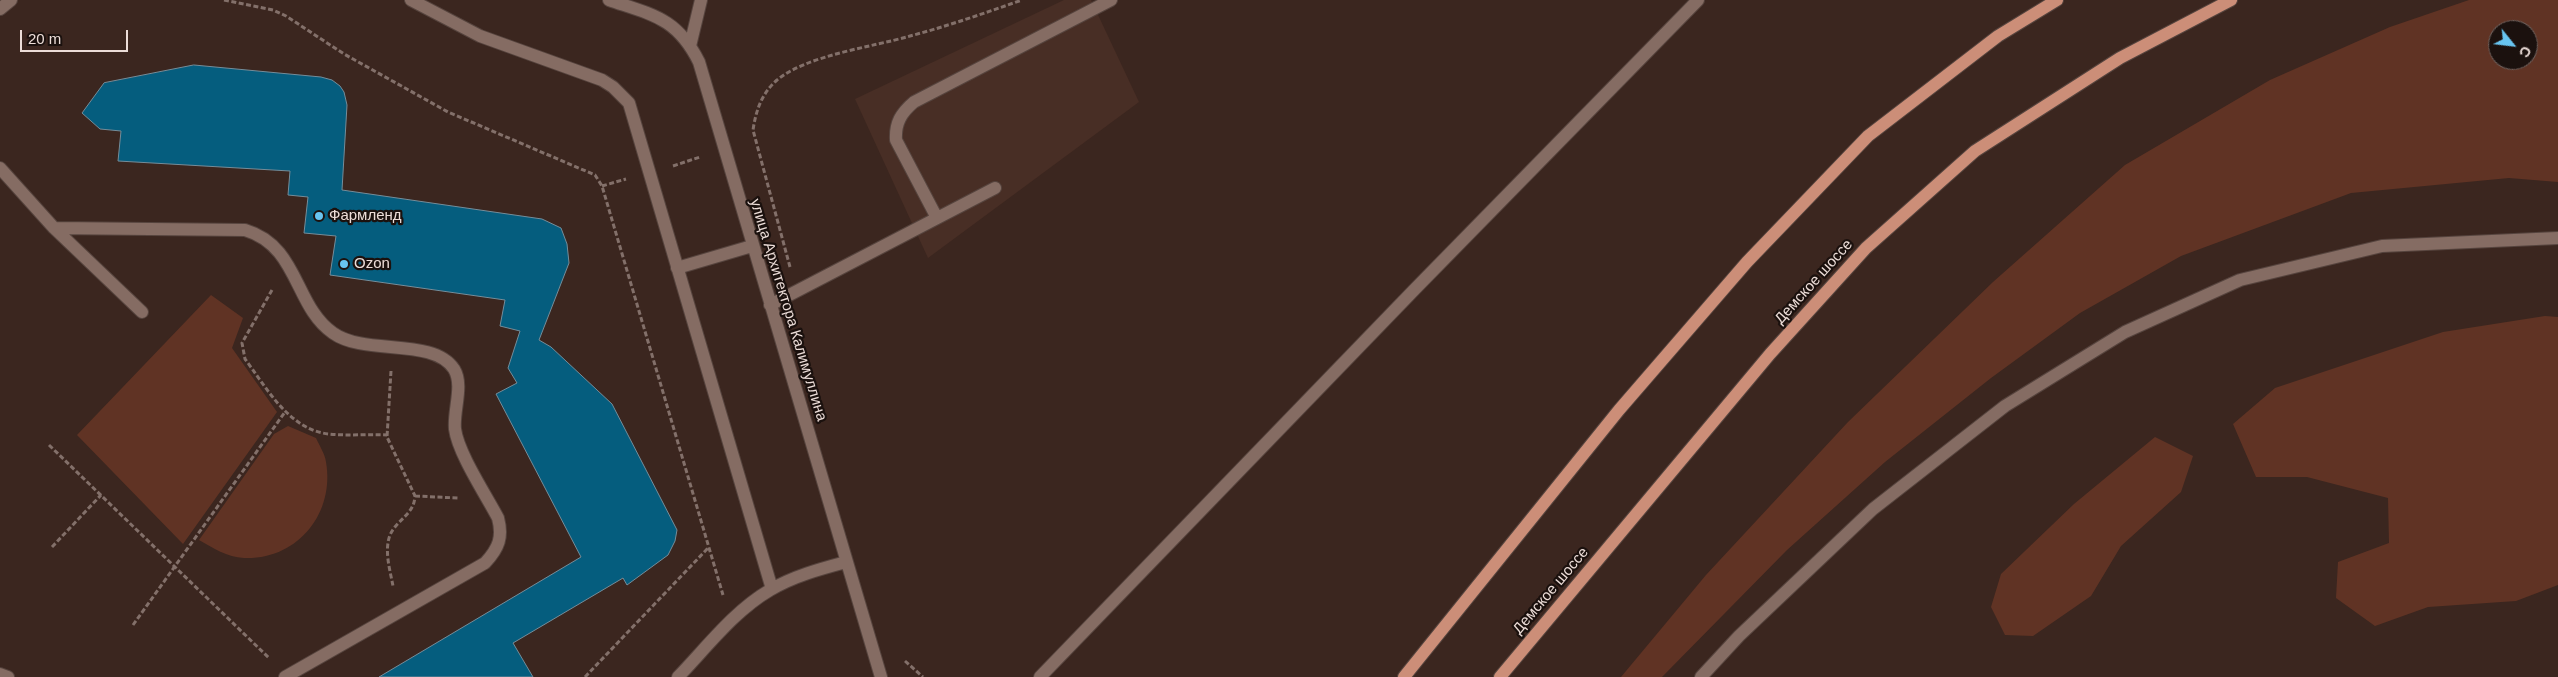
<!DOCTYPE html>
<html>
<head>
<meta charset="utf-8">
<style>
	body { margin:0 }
	#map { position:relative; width:2558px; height:677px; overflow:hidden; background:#3b261f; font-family:Arial,sans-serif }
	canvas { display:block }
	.north { position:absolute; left:2488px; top:20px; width:50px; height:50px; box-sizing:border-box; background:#1b110e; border:1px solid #6f635f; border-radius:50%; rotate:119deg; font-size:14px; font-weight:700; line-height:20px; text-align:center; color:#ecddd8 }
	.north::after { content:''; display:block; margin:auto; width:18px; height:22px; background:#68c4f0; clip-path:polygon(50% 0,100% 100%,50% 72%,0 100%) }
	.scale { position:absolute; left:20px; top:30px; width:108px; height:22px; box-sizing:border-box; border:2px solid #ecddd8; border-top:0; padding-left:6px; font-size:15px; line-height:18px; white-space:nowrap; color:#ecddd8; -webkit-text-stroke:4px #1b110e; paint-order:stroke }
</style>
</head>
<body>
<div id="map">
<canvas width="2558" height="677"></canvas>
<div class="north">С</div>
<div class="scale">20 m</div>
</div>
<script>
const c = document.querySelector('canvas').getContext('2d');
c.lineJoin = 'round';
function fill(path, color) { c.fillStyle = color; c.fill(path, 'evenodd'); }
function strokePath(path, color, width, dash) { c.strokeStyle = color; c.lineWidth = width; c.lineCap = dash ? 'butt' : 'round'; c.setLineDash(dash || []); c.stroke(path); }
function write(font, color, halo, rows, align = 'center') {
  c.font = font + ' Arial,sans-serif'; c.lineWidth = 4.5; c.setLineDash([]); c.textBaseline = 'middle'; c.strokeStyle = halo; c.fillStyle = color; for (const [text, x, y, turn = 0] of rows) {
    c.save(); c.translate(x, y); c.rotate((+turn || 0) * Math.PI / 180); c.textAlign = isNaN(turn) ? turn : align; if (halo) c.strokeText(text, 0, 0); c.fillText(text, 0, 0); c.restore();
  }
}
fill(new Path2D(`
	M 1064,0 L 1091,0 L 1139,102 L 928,258 L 855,99 Z`), '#482e25');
fill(new Path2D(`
	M 2469,0 L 2558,0 L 2558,182 L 2509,178 L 2351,193 L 2181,256 L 2080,313 L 1991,378 L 1885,462 L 1787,550 L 1662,677 L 1621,677 L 1706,575 L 1848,422 L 1993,282 L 2125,165 L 2270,80 L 2390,27 ZM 2498,30 L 2528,30 L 2528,60 L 2498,60 Z
	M 211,295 L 243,318 L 232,348 L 277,412 L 183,544 L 77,435 Z
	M 2545,316 L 2558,317 L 2558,585 L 2516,601 L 2428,607 L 2375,626 L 2336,598 L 2338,562 L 2389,543 L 2388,498 L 2307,477 L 2256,477 L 2233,424 L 2275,388 L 2443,332 Z
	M 288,426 L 316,438 C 319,445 325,454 326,462 C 335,513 298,560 244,558 C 227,557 213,548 199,540 L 274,434 Z
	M 2155,437 L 2193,456 L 2181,492 L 2121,546 L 2091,596 L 2033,636 L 2005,635 L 1991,607 L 2001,574 L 2074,504 Z`), '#603324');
const building = new Path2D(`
	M 194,65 L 321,77 L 332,80 L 340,86 L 344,92 L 347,105 L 342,190 L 542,219 L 561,228 L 567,244 L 569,263 L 539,340 L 551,347 L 612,404 L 677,530 L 675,541 L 668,555 L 627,585 L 623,578 L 513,643 L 533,677 L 379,677 L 581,557 L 496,394 L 517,383 L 508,368 L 520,331 L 500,326 L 505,300 L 330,275 L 336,236 L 304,233 L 308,197 L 288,195 L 290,171 L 118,161 L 121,131 L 100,129 L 82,113 L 104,83 Z`);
fill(building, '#055d7e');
strokePath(building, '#758d9a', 1);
const minor = new Path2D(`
	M 411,0 L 480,36 L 602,80 L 613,87 L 629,103 L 772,589
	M 609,0 C 653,15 677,18 699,62 L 881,677
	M 0,9 L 11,0
	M 690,46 L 701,0
	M 0,168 L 54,228 L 142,312
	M 937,218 L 896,140 C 895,123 901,113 914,102 L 1111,0
	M 54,228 L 245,230 C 299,246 294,306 333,333 C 365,356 433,337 454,369 C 464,385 453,411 455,429 C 458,453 486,495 498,518 C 503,537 499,548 485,563 L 285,677
	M 677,268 L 752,246
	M 770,305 L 995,188
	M 0,674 L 8,677
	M 678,677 C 707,647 734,611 770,590 C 794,576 820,569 846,562
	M 1040,677 L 1414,290 L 1698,0
	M 1701,677 L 1739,636 L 1873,509 L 2005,406 L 2125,332 L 2240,280 L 2382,246 L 2558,238`);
const major = new Path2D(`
	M 1404,677 L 1619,410 L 1747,262 L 1868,136 L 1998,36 L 2057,0
	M 1500,677 L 1770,354 L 1866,248 L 1975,151 L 2120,58 L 2231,0`);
strokePath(minor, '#56443e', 14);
strokePath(major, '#56443e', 14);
strokePath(new Path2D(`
	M 224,0 L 273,10 L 286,16 L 344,54 L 448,112 L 595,175 L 602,186 L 723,595
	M 673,166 L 700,157
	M 602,186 L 626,179
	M 790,267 L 753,130 C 756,110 762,93 777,80 C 807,55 873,47 910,36 C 948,26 985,13 1022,0
	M 272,290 L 242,343 L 245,359 C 266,387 289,430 329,434 C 348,436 368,434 387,435
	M 391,371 L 387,437 L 415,496 C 414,515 397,519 390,535 C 384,551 390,570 393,586
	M 49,445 L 269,658
	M 415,496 L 458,498
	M 52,547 L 101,495
	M 133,625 L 285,412
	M 905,661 L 923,677
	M 585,677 L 709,547`), '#83706a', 3, [5, 2.5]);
strokePath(minor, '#856c63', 12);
strokePath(major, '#cc8e78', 12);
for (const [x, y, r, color] of [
	[319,216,5,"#68c4f0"],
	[344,264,5,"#68c4f0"]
]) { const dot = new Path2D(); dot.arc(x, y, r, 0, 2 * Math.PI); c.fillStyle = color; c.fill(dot); strokePath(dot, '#1b110e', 2); }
write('15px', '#ecddd8', '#1b110e', [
	["Фармленд",329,216],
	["Ozon",354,264]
], 'left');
write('15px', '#ecddd8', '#1b110e', [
	["Демское шоссе",1814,282,-48],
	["улица Архитектора Калимуллина",788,310,73],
	["Демское шоссе",1551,591,-50]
]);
</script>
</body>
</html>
